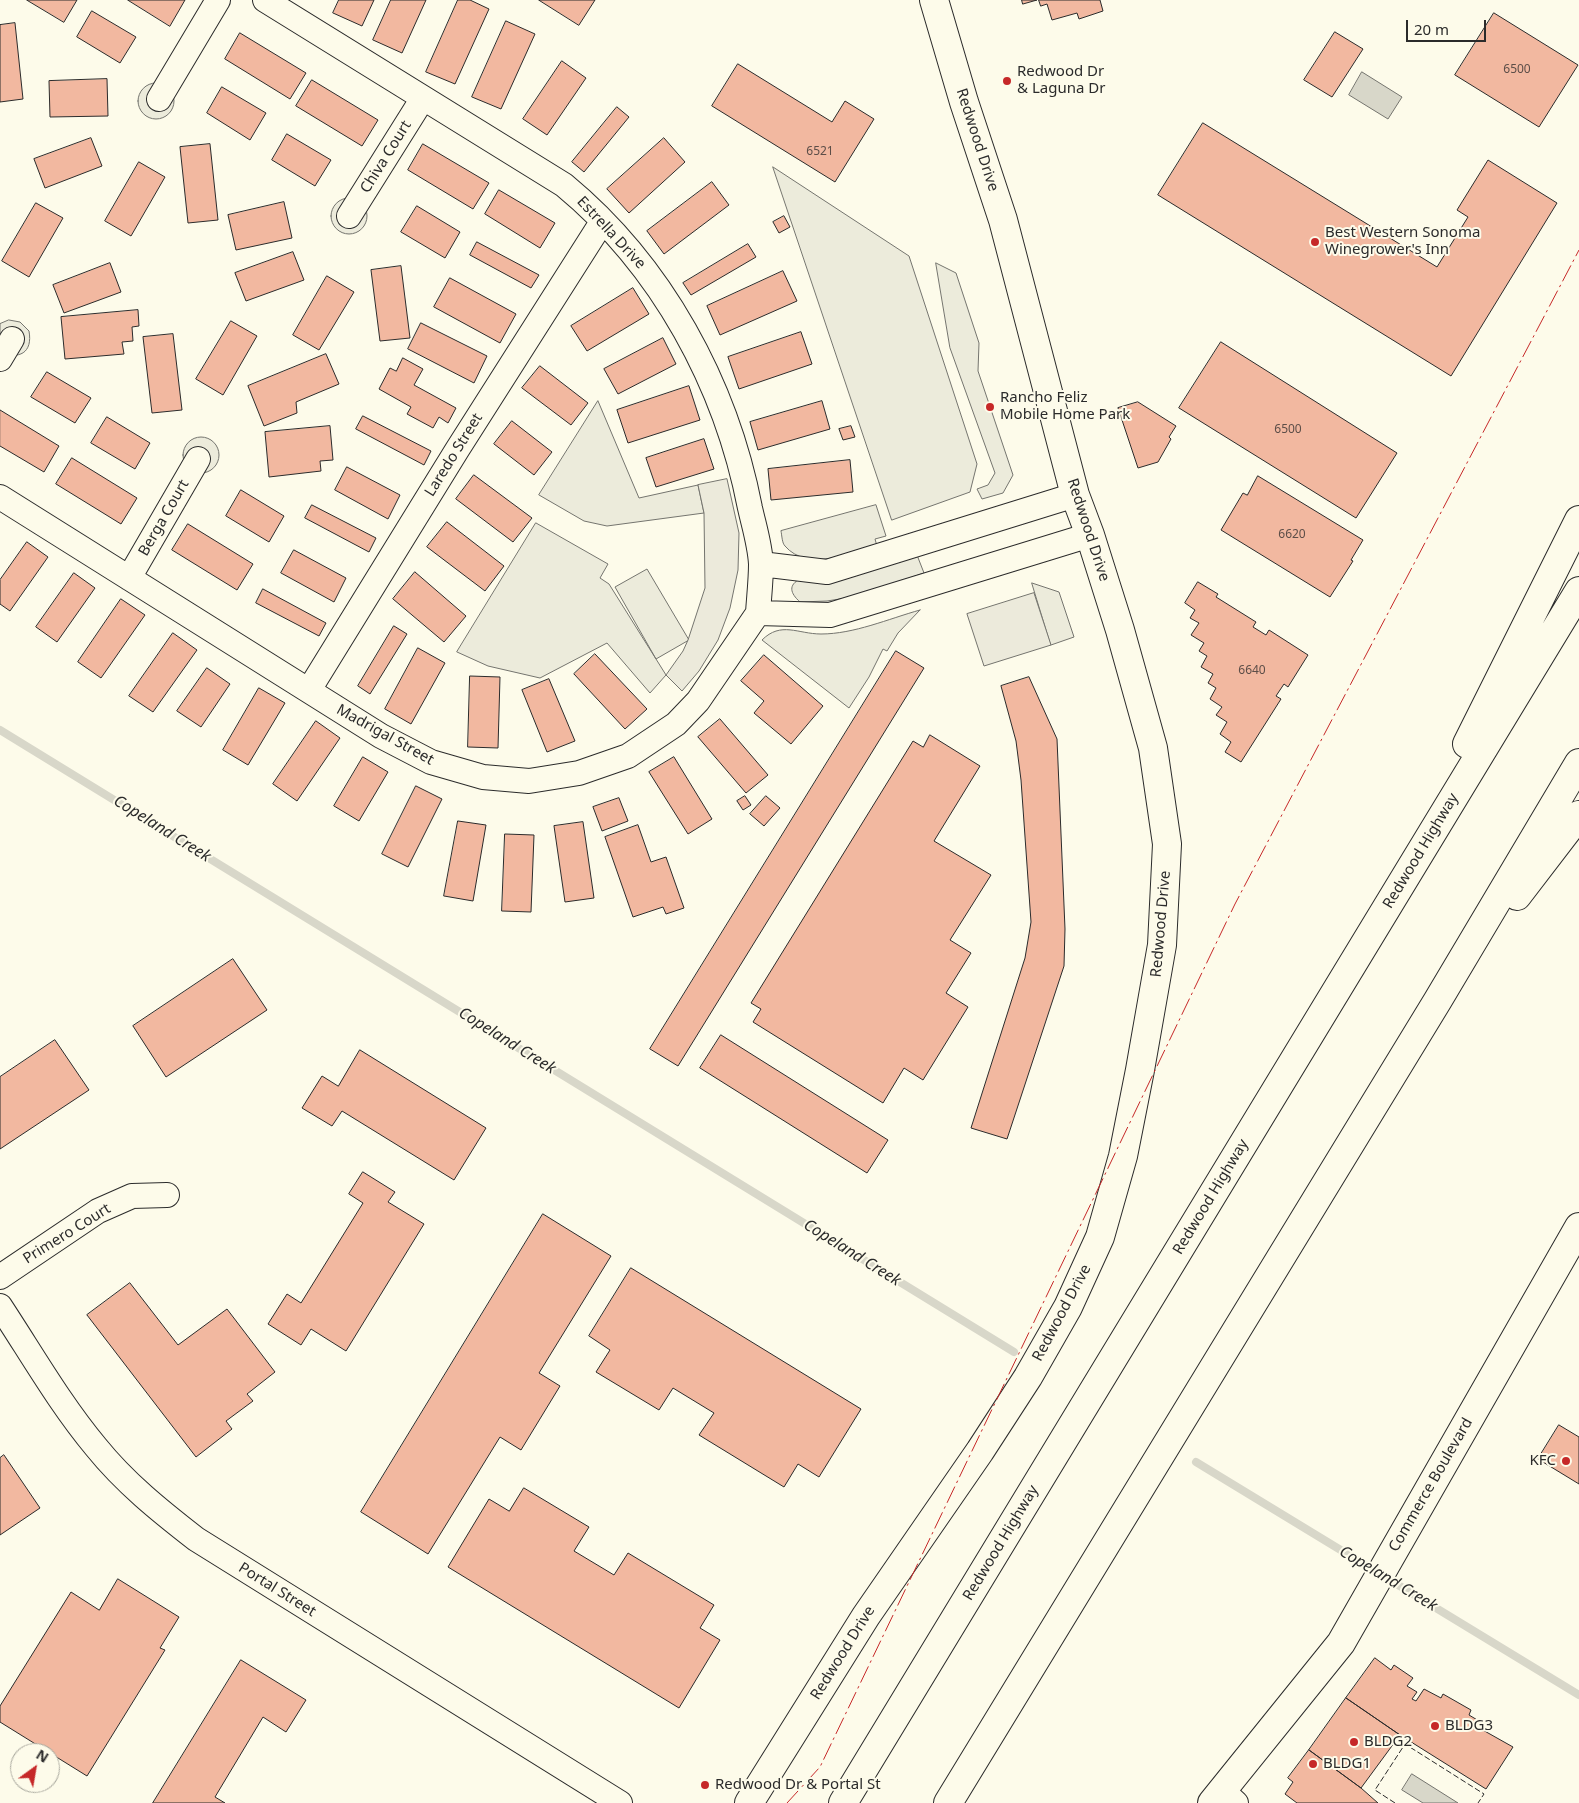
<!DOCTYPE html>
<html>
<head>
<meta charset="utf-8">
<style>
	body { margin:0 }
	#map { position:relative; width:1579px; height:1803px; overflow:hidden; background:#fdfbea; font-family:"Noto Sans",sans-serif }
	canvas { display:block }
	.north { position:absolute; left:10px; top:1743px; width:50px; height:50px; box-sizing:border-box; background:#fdfbea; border:1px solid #a9a89e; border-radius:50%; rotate:32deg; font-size:14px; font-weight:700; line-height:20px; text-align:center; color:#2b2b2b }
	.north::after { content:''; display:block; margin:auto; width:18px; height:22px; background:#c62828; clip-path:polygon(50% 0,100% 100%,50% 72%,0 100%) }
	.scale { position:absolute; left:1406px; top:20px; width:80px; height:22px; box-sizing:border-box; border:2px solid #2b2b2b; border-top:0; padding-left:6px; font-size:15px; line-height:18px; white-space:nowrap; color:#2b2b2b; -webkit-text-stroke:4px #fdfbea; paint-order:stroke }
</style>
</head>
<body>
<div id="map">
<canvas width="1579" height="1803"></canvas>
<div class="north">N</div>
<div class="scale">20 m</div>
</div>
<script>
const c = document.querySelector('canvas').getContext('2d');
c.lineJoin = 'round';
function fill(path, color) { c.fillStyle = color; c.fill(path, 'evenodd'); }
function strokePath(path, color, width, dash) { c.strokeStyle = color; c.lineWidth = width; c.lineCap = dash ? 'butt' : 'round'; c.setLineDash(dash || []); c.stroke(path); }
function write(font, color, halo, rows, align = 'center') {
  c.font = font + ' "Noto Sans",sans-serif'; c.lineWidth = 4; c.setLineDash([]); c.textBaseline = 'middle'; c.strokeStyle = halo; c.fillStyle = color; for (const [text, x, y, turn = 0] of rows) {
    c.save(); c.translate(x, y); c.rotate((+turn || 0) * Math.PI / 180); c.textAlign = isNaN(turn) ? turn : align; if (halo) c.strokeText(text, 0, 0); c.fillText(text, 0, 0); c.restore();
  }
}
const green = new Path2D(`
	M138 101a18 18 0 1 1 36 0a18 18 0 1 1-36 0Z
	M 773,167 L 909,256 L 977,464 L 970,492 L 892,520 Z
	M331 216a18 18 0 1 1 36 0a18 18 0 1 1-36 0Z
	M 936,263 L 956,273 L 979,343 L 978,371 L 1013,475 L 1003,493 L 982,499 L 977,489 L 988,485 L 995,473 L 950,348 Z
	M 9,320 L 20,322 L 29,331 C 33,353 19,360 0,352 L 0,324 Z
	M 598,401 L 639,498 L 698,485 L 704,513 L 607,526 L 584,521 L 539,495 Z
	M183 455a18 18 0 1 1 36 0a18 18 0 1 1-36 0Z
	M 876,505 L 886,536 L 875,539 L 877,546 C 851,553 807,572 785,546 C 782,543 782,536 781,531 Z
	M 536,523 L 608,564 L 600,578 L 609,584 L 656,659 L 615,587 L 647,569 L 689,640 L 656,659 L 666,675 L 650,693 L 607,643 L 540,678 L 488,666 L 457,652 Z
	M 917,555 L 924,573 L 858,596 L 827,601 L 800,602 C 790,593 788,585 800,579 Z
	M 1032,583 L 1059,592 L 1074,637 L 1051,645 Z
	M 920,610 L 898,633 L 887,651 L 883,649 L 869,677 L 849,708 L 762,640 C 781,621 798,634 821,634 C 854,634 888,619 920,610 Z`);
fill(green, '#ecebdb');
strokePath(green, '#74746e', 1);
const parking = new Path2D(`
	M 727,479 L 739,533 L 738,570 L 730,608 L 718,640 L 699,671 L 682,691 L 666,675 L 683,651 L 688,640 L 705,588 L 704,513 L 698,485 Z
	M 1034,593 L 1051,645 L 984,666 L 967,614 Z`);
fill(parking, '#eceadb');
strokePath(parking, '#74746e', 1);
const water = new Path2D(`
	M 1362,72 L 1402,97 L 1388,119 L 1349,95 Z
	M 1412,1774 L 1458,1803 L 1423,1803 L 1402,1790 Z`);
fill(water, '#d8d7c9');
strokePath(water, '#74746e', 1);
strokePath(new Path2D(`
	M 0,730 L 1014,1352
	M 1196,1462 L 1579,1695`), '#d8d7c9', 8);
const building = new Path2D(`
	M 27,0 L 77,0 L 64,22 Z
	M 128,0 L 185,0 L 170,26 Z
	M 339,0 L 374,0 L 362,26 L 333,13 Z
	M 391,0 L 426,0 L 402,53 L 373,40 Z
	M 458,0 L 470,0 L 489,9 L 455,84 L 426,72 Z
	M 539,0 L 595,0 L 579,25 Z
	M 1022,0 L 1037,0 L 1023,4 Z
	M 1039,0 L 1100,0 L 1103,11 L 1079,19 L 1077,13 L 1052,20 L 1047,4 L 1041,6 Z
	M 92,11 L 136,37 L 120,63 L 77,37 Z
	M 1494,13 L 1578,65 L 1539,127 L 1455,75 Z
	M 506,21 L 535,34 L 501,109 L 472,97 Z
	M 15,23 L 23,99 L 0,102 L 0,25 Z
	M 1335,32 L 1363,49 L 1332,97 L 1304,80 Z
	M 240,33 L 306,73 L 290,99 L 225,59 Z
	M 562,61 L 586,78 L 547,135 L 523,119 Z
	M 738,64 L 832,122 L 845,101 L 874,119 L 835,182 L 712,106 Z
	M 107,79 L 108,116 L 50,117 L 49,81 Z
	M 312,80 L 378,120 L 362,146 L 296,106 Z
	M 222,87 L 266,113 L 250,140 L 207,113 Z
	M 617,107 L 629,117 L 584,172 L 572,162 Z
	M 1203,123 L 1437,267 L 1468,217 L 1457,210 L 1488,160 L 1557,203 L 1451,376 L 1158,195 Z
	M 287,134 L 331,160 L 315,186 L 272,160 Z
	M 91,138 L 102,166 L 45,188 L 34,159 Z
	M 664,138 L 685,162 L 629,213 L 607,189 Z
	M 210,144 L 218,220 L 188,223 L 180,147 Z
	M 423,144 L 489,183 L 473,209 L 408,170 Z
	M 139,162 L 165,177 L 131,236 L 105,221 Z
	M 712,182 L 729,205 L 664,254 L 647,231 Z
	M 499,190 L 555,223 L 540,248 L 485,214 Z
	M 284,202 L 292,238 L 236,250 L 228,215 Z
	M 36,203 L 63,218 L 29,277 L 2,261 Z
	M 417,206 L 460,232 L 445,258 L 401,232 Z
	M 784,216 L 790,227 L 779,233 L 773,222 Z
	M 477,242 L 539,275 L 531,288 L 470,255 Z
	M 748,244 L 756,257 L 691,295 L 683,283 Z
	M 293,252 L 304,280 L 246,301 L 235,273 Z
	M 110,263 L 121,292 L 64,313 L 53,285 Z
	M 401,266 L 410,338 L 380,341 L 371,270 Z
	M 783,271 L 797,301 L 720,335 L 707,306 Z
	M 327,276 L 354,292 L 319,350 L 293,335 Z
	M 450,278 L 516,314 L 500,343 L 434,307 Z
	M 633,288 L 649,314 L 587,351 L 571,326 Z
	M 138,310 L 139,326 L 132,327 L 133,341 L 122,342 L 124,354 L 65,359 L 61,317 Z
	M 231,321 L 257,336 L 223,395 L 196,379 Z
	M 421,323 L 487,356 L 474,383 L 408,349 Z
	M 801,332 L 812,364 L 739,389 L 728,357 Z
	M 173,334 L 182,410 L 152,413 L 143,337 Z
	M 663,338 L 676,364 L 618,394 L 604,369 Z
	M 1221,342 L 1397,453 L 1356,518 L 1179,408 Z
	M 326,354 L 339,384 L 296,402 L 297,413 L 264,426 L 248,386 Z
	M 403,358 L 423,369 L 414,385 L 456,408 L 448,423 L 439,417 L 433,428 L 407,414 L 411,407 L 379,389 L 390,368 L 396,371 Z
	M 540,366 L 588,403 L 571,425 L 522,388 Z
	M 47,372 L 91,398 L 75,423 L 31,397 Z
	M 689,386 L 700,420 L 628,443 L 617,410 Z
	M 822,401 L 830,429 L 758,450 L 750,422 Z
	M 1138,402 L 1176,426 L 1169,437 L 1171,439 L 1158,462 L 1138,468 L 1118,408 Z
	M 0,410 L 59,446 L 44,472 L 0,446 Z
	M 363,416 L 431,451 L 424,465 L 356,429 Z
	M 107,417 L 150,443 L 135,469 L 91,443 Z
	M 512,421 L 552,452 L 534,475 L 494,444 Z
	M 330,426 L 333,460 L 320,461 L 321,471 L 269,477 L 265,432 Z
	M 851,426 L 855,437 L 843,440 L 839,429 Z
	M 704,439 L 714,469 L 656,487 L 646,458 Z
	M 72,458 L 137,498 L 121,524 L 56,484 Z
	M 850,460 L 853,492 L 771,500 L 768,469 Z
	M 347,467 L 400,495 L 388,519 L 335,490 Z
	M 474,475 L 532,518 L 513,542 L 456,499 Z
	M 1258,476 L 1363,540 L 1351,560 L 1353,561 L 1330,597 L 1221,530 L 1243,493 L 1247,495 Z
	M 241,490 L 284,516 L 269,542 L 226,516 Z
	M 312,505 L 376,538 L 369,552 L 305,518 Z
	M 447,522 L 504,566 L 485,591 L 427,547 Z
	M 188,524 L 253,564 L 237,590 L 172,550 Z
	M 27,542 L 48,557 L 10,611 L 0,604 L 0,580 Z
	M 294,550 L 346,578 L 334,602 L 281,573 Z
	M 415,572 L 466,616 L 444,642 L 393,599 Z
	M 74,573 L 95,588 L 57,642 L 36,627 Z
	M 1198,582 L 1218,594 L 1216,597 L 1256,622 L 1253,627 L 1266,635 L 1269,630 L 1308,655 L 1288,687 L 1284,684 L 1276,696 L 1281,699 L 1241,762 L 1225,752 L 1231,742 L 1220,734 L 1227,722 L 1216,715 L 1222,707 L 1210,699 L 1216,688 L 1208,683 L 1213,674 L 1201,667 L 1207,656 L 1199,651 L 1204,643 L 1191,635 L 1199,623 L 1190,618 L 1195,610 L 1185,603 Z
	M 263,589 L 326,623 L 319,636 L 256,603 Z
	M 121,599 L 145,615 L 101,678 L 78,662 Z
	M 394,626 L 407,634 L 370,694 L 358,686 Z
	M 173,633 L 197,650 L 153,712 L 129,696 Z
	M 418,648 L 445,663 L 411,724 L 385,709 Z
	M 896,651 L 924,668 L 678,1066 L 650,1049 Z
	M 595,654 L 647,709 L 625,729 L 574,674 Z
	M 764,655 L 823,706 L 791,744 L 754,713 L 764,701 L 741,681 Z
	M 207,668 L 230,684 L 201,727 L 177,711 Z
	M 470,676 L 500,677 L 498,748 L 468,747 Z
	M 1029,677 L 1057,739 L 1065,929 L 1064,966 L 1007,1139 L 971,1128 L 1025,958 L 1031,922 L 1021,780 L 1016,741 L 1001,686 Z
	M 549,679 L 575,741 L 547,752 L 522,690 Z
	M 259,688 L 285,703 L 248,765 L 223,750 Z
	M 720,719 L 768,775 L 746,793 L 698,737 Z
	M 316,721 L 340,738 L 297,801 L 273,784 Z
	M 930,735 L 980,766 L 934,841 L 991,875 L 950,940 L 971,953 L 946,993 L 968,1007 L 923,1080 L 904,1068 L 883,1103 L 753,1022 L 761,1009 L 751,1003 L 913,741 L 923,747 Z
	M 363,757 L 388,772 L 359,821 L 334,806 Z
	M 674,757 L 712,819 L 688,834 L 649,772 Z
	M 416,786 L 442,799 L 408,867 L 382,854 Z
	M 745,796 L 751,805 L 743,810 L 737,801 Z
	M 766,796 L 780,808 L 764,826 L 750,814 Z
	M 619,798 L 628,821 L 602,831 L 593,807 Z
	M 458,821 L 486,825 L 473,901 L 444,896 Z
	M 583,822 L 594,898 L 565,902 L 554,826 Z
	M 638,825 L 651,862 L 666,857 L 684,908 L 666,914 L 663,907 L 633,917 L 605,837 Z
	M 505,834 L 534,835 L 531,912 L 502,911 Z
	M 233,959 L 267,1010 L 166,1077 L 133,1026 Z
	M 721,1035 L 888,1140 L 867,1173 L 700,1068 Z
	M 55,1040 L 89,1090 L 0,1149 L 0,1077 Z
	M 360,1050 L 486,1128 L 454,1180 L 342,1111 L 332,1126 L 302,1108 L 322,1076 L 338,1086 Z
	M 363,1172 L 395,1192 L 388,1202 L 424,1224 L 346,1351 L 311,1329 L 301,1345 L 268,1324 L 287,1294 L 301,1303 L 363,1203 L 349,1194 Z
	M 543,1214 L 611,1256 L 539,1373 L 560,1386 L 521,1450 L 500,1437 L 428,1554 L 361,1512 Z
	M 631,1268 L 861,1409 L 819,1477 L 798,1464 L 784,1487 L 699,1435 L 714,1413 L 673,1388 L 659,1410 L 596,1372 L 610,1350 L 589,1336 Z
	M 130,1283 L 178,1345 L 227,1309 L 275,1372 L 247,1394 L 253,1401 L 226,1421 L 232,1429 L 196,1457 L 87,1315 Z
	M 1559,1425 L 1579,1437 L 1579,1484 L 1538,1459 Z
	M 4,1455 L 40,1508 L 0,1535 L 0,1458 Z
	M 524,1488 L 589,1527 L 574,1551 L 614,1575 L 628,1553 L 714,1605 L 700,1628 L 720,1640 L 679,1708 L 448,1567 L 489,1499 L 509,1511 Z
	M 118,1579 L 179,1617 L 160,1648 L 165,1650 L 87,1776 L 0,1722 L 0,1706 L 71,1592 L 99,1610 Z
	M 1375,1658 L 1391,1670 L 1394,1665 L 1413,1678 L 1407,1686 L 1417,1692 L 1412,1699 L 1416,1701 L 1424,1689 L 1441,1698 L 1443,1694 L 1471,1710 L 1469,1715 L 1484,1724 L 1481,1729 L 1513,1747 L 1486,1789 L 1400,1735 L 1346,1698 Z
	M 241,1660 L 306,1700 L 286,1732 L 263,1717 L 215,1797 L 225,1803 L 153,1803 Z
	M 1346,1698 L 1400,1735 L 1361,1788 L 1309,1750 Z
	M 1309,1750 L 1361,1788 L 1378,1803 L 1297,1803 L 1285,1794 L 1293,1782 L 1288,1778 Z`);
fill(building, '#f2b8a0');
strokePath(building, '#2b2b2b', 1);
const street = new Path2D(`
	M 265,0 L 564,185 C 662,266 726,384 750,508 C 754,526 760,545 761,564 C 761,580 759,597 758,613
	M 159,99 L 218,0
	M 349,216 L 423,98
	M 0,359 L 12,339
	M 0,497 L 381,736 L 431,762 L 483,777 L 529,781 L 579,773 L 628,756 L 676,724 L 698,701 L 758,613
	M 761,564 L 827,572 L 1075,495
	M 129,578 L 198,459
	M 758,613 L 830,615 L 1090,535
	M 309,690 L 457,450 L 602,222
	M 0,1277 L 98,1211 L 132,1196 L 167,1195
	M 0,1306 C 31,1353 60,1404 96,1447 C 125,1483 160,1511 196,1539 L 620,1803
	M 1223,1791 L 1236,1803`);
const secondary = new Path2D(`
	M 749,1803 L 866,1616 L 980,1451 L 1028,1377 L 1068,1307 L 1100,1237 L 1123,1156 L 1140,1070 L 1162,945 L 1167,844 L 1153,748 L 1120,630 L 1090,535 L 1075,495 L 1003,220 L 964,102 L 934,0
	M 1212,1803 L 1341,1643 L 1579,1227`);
const highway = new Path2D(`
	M 1467,744 L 1579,520
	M 1517,896 L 1579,815
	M 843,1803 L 1579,591
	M 948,1803 L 1438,1000 L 1579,763`);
strokePath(street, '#2b2b2b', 26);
strokePath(secondary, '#2b2b2b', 30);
strokePath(highway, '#2b2b2b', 30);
strokePath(street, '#fdfbea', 24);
strokePath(secondary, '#fdfbea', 28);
strokePath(highway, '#fdfbea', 28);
strokePath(new Path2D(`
	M 1395,1803 L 1375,1790 L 1405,1744 L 1484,1794 L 1478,1803`), '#2b2b2b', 1, [6, 2.5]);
strokePath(new Path2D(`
	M 787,1803 L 820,1767 L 1235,904 L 1579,250`), '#c62828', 1, [18, 4, 2.5, 4]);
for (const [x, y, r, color] of [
	[1007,81,5,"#c62828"],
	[1315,242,5,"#c62828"],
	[990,407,5,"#c62828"],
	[1566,1461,5,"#c62828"],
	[1435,1726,5,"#c62828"],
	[1354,1742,5,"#c62828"],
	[1313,1764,5,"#c62828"],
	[705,1785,5,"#c62828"]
]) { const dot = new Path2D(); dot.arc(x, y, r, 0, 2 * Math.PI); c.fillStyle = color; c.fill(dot); strokePath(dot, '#fdfbea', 2); }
write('12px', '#5d4e48', null, [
	["6500",1517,70],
	["6521",820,152],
	["6500",1288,430],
	["6620",1292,535],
	["6640",1252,671]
]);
write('15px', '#2b2b2b', '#fdfbea', [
	["Redwood Dr",1017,72],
	["& Laguna Dr",1017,89],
	["Best Western Sonoma",1325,233],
	["Winegrower's Inn",1325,250],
	["Rancho Feliz",1000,398],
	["Mobile Home Park",1000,415],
	["KFC",1556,1461,"right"],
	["BLDG3",1445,1726],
	["BLDG2",1364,1742],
	["BLDG1",1323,1764],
	["Redwood Dr & Portal St",715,1785]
], 'left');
write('15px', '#2b2b2b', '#fdfbea', [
	["Redwood Drive",977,140,72],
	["Chiva Court",386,157,-58],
	["Estrella Drive",611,233,47],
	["Laredo Street",454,455,-58],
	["Berga Court",164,518,-60],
	["Redwood Drive",1088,530,72],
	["Madrigal Street",385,735,29],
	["Redwood Highway",1421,851,-59],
	["Redwood Drive",1161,924,-85],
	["Redwood Highway",1211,1197,-59],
	["Primero Court",67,1234,-32],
	["Redwood Drive",1062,1313,-62],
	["Commerce Boulevard",1431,1485,-60],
	["Redwood Highway",1001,1543,-59],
	["Portal Street",277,1590,32],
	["Redwood Drive",843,1653,-58]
]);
write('italic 16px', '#2b2b2b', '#fdfbea', [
	["Copeland Creek",162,829,32],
	["Copeland Creek",507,1041,32],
	["Copeland Creek",852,1253,32],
	["Copeland Creek",1388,1579,31]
]);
</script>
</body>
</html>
